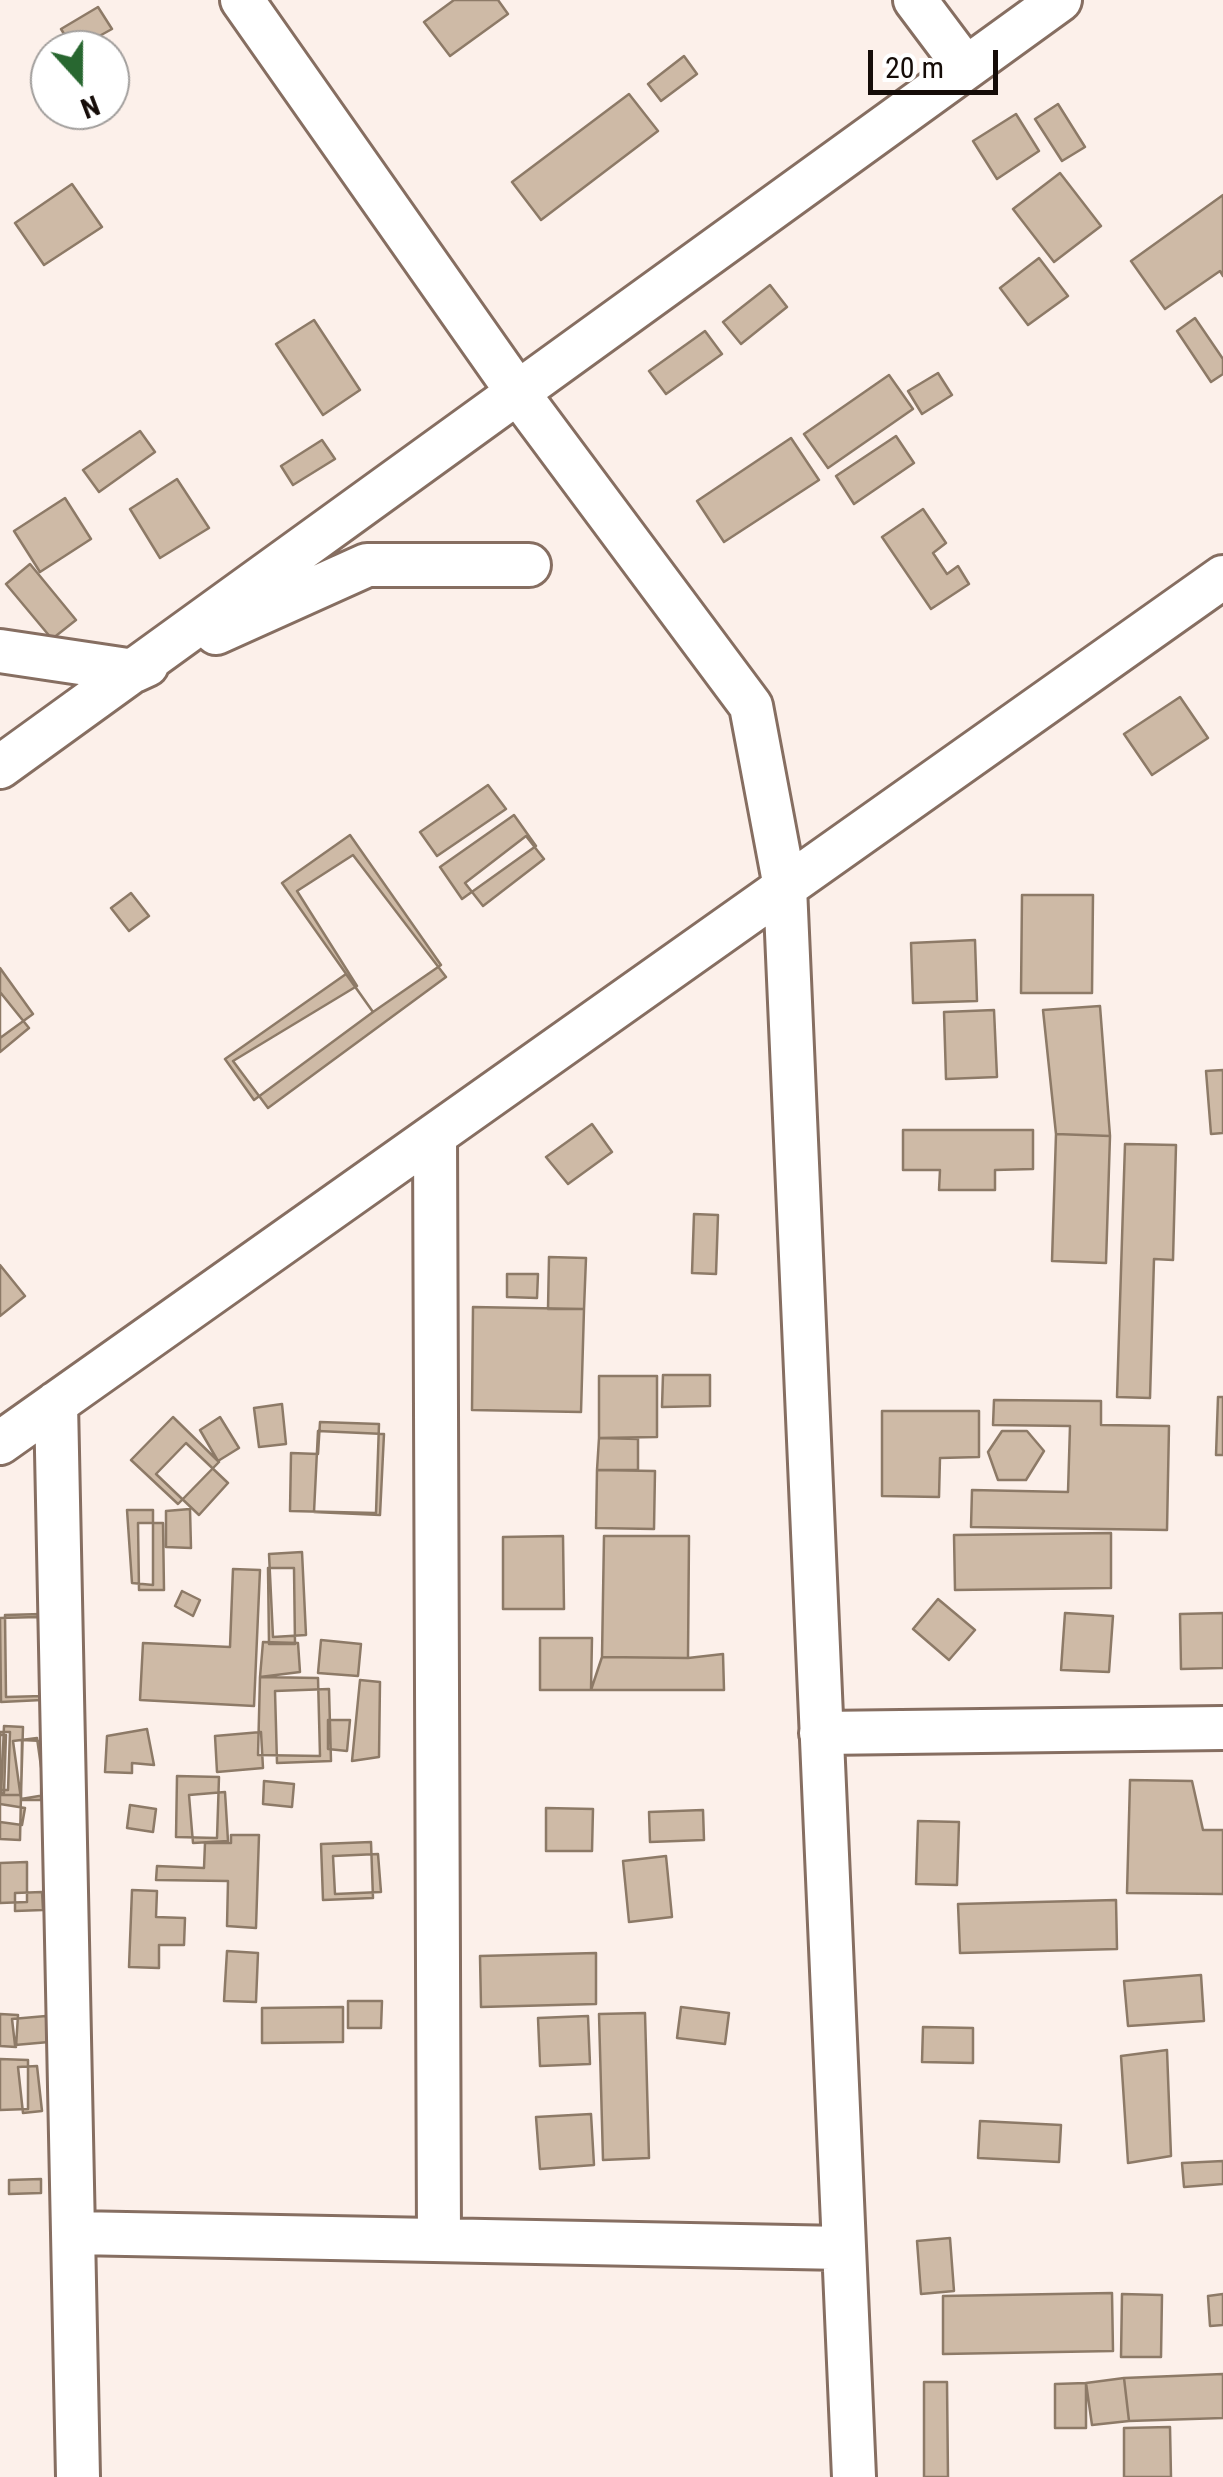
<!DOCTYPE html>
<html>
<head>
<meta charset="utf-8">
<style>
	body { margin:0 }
	#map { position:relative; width:1223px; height:2477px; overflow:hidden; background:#fcf0ea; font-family:"Roboto Condensed",sans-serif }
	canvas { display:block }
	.north { position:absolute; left:30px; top:30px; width:100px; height:100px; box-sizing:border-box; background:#fff; border:2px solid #a19e9c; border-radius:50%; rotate:159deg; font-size:28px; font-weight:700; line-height:40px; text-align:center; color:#150c08 }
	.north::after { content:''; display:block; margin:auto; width:35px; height:45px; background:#286730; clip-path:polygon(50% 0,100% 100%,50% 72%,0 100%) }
	.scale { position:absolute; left:868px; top:50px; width:130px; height:45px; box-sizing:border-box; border:5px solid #150c08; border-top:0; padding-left:12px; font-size:30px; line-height:35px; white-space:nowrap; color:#150c08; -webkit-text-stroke:8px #fff; paint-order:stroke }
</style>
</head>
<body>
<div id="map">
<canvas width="1223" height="2477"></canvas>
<div class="north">N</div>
<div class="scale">20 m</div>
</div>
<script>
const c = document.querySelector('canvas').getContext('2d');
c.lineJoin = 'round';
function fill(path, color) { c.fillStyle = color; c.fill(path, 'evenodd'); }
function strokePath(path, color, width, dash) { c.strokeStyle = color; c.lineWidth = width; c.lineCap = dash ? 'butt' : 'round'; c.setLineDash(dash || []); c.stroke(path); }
const building = new Path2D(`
	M 454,0 L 498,0 L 508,14 L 450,56 L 424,22 Z
	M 98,7 L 112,29 L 74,50 L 61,29 Z
	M 684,56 L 697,74 L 661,101 L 648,84 Z
	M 629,94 L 658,131 L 541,220 L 512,182 Z
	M 1058,104 L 1085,147 L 1062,161 L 1035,119 Z
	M 1016,114 L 1039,151 L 997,179 L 973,141 Z
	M 1060,173 L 1101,226 L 1054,262 L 1013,209 Z
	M 72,184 L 102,227 L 44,265 L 15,223 Z
	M 1223,195 L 1223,276 L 1220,271 L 1165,309 L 1131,261 Z
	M 1039,258 L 1068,296 L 1028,325 L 1000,288 Z
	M 770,285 L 787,307 L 741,344 L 723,322 Z
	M 1195,318 L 1223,359 L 1223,374 L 1211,382 L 1177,331 Z
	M 314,320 L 360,390 L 323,415 L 276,344 Z
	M 705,331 L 722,354 L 666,394 L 649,371 Z
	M 938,373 L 952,395 L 922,414 L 908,391 Z
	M 889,375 L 913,409 L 828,468 L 804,434 Z
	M 140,431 L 155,452 L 99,492 L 83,470 Z
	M 896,436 L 914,463 L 854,504 L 836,476 Z
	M 791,438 L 819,480 L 724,542 L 697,501 Z
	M 322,440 L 335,459 L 293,485 L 281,466 Z
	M 177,479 L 209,528 L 160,558 L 130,509 Z
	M 65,498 L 91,539 L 40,572 L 14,531 Z
	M 923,509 L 946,543 L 933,553 L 947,574 L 958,566 L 969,584 L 931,609 L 882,537 Z
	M 30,564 L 76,620 L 52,639 L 6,584 Z
	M 1180,697 L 1208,738 L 1152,775 L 1124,734 Z
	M 488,785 L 506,809 L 437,856 L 420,832 Z
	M 514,815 L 536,846 L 462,899 L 440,867 Z
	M 350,835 L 441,965 L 373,1012 L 282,883 Z
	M 526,836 L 544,859 L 483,906 L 465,883 Z
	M 353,855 L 446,977 L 268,1108 L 233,1061 L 357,986 L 297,891 Z
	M 131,893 L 149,916 L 129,931 L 111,908 Z
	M 1022,895 L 1093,895 L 1092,993 L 1021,993 Z
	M 975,940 L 977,1001 L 913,1003 L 911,943 Z
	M 0,968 L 33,1014 L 0,1038 Z
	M 346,974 L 373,1012 L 254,1100 L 225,1059 Z
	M 0,992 L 29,1028 L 0,1052 Z
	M 1100,1006 L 1110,1136 L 1056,1134 L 1043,1010 Z
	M 994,1010 L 997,1077 L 946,1079 L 944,1012 Z
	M 1223,1070 L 1223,1133 L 1211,1134 L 1206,1071 Z
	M 592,1124 L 612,1152 L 568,1184 L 546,1157 Z
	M 903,1130 L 1033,1130 L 1033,1169 L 995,1170 L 995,1190 L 939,1190 L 940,1170 L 903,1170 Z
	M 1056,1134 L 1110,1136 L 1106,1263 L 1052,1261 Z
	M 1125,1144 L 1176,1145 L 1173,1260 L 1154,1259 L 1150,1398 L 1117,1397 Z
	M 694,1214 L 718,1215 L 716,1274 L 692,1273 Z
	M 549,1257 L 586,1258 L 584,1309 L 548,1309 Z
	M 0,1265 L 25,1296 L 0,1316 Z
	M 507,1274 L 538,1274 L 537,1298 L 507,1297 Z
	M 473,1307 L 584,1309 L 581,1412 L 472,1410 Z
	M 663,1375 L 710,1375 L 710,1406 L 662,1407 Z
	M 599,1376 L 657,1376 L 657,1437 L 599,1438 Z
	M 1218,1397 L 1223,1397 L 1223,1455 L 1216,1455 Z
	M 994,1400 L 1101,1401 L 1101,1425 L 1169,1426 L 1167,1530 L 971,1527 L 972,1490 L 1068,1492 L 1070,1426 L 993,1425 Z
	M 282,1404 L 286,1444 L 259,1447 L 254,1408 Z
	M 882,1411 L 979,1411 L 979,1457 L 940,1458 L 939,1497 L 882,1496 Z
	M 173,1417 L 219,1462 L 178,1504 L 131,1460 Z
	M 220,1417 L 239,1448 L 218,1461 L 200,1430 Z
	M 320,1422 L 379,1424 L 376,1513 L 290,1511 L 291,1453 L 318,1454 Z
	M 318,1431 L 384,1434 L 380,1515 L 314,1512 Z
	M 1002,1431 L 1027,1431 L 1044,1451 L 1026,1480 L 998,1480 L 988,1452 Z
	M 599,1438 L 638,1439 L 638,1470 L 597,1470 Z
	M 186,1443 L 228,1483 L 199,1515 L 156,1474 Z
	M 597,1470 L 655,1471 L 654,1529 L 596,1528 Z
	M 190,1509 L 191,1548 L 166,1547 L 166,1511 Z
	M 127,1510 L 153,1510 L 153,1585 L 132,1583 Z
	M 138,1523 L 163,1523 L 164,1590 L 139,1590 Z
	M 1111,1533 L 1111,1588 L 955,1590 L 954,1535 Z
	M 563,1536 L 564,1609 L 503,1609 L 503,1537 Z
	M 604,1536 L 689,1536 L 688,1658 L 602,1657 Z
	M 302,1552 L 306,1635 L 273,1637 L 269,1554 Z
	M 268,1568 L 294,1568 L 295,1644 L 269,1644 Z
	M 233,1569 L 260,1570 L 254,1706 L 140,1700 L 143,1643 L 230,1647 Z
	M 182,1591 L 200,1600 L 193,1616 L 175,1606 Z
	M 938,1599 L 975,1630 L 949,1660 L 913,1629 Z
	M 1065,1613 L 1113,1616 L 1109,1672 L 1061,1670 Z
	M 1223,1613 L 1223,1668 L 1181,1669 L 1180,1614 Z
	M 42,1614 L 43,1696 L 6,1697 L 5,1615 Z
	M 38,1617 L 42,1700 L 1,1702 L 0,1618 Z
	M 540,1638 L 592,1638 L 591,1690 L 540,1690 Z
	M 321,1640 L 361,1644 L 358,1676 L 318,1673 Z
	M 263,1642 L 298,1643 L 300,1672 L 260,1677 Z
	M 723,1654 L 724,1690 L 591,1690 L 602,1657 L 688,1658 Z
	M 260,1677 L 318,1678 L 320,1756 L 258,1755 Z
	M 360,1680 L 380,1682 L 379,1757 L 352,1761 Z
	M 329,1689 L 331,1761 L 277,1763 L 275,1691 Z
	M 328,1720 L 350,1720 L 347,1751 L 328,1749 Z
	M 4,1726 L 23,1727 L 21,1795 L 1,1795 Z
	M 147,1729 L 154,1765 L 132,1763 L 132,1773 L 105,1772 L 107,1736 Z
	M 0,1732 L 10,1732 L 8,1790 L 0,1790 Z
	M 261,1732 L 263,1768 L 217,1772 L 215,1736 Z
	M 0,1735 L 6,1735 L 4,1793 L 0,1793 Z
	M 37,1738 L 45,1795 L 21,1799 L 13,1741 Z
	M 22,1740 L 42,1741 L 41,1800 L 21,1800 Z
	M 177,1776 L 219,1777 L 217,1838 L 176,1837 Z
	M 1130,1780 L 1192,1781 L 1203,1830 L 1223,1830 L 1223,1894 L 1127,1893 Z
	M 264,1781 L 294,1784 L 292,1807 L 263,1804 Z
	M 225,1792 L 228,1841 L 193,1843 L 189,1795 Z
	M 0,1795 L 21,1795 L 20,1840 L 0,1839 Z
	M 0,1804 L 25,1808 L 22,1825 L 0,1822 Z
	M 130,1805 L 156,1809 L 153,1832 L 127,1828 Z
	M 546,1808 L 593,1809 L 592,1851 L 546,1851 Z
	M 703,1810 L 704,1840 L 650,1842 L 649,1812 Z
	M 918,1821 L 959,1822 L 957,1885 L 916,1884 Z
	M 231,1835 L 259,1835 L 256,1928 L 227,1926 L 228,1881 L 156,1880 L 157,1866 L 204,1868 L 205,1843 L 231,1843 Z
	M 371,1842 L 373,1898 L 323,1900 L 321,1844 Z
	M 378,1854 L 381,1892 L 335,1894 L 333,1856 Z
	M 666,1856 L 672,1917 L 629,1922 L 623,1861 Z
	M 27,1862 L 27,1902 L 0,1903 L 0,1863 Z
	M 132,1890 L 157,1891 L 156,1917 L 185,1918 L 184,1945 L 159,1945 L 159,1968 L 129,1967 Z
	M 42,1892 L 43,1910 L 15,1911 L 15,1893 Z
	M 1116,1900 L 1117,1949 L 960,1953 L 958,1904 Z
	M 227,1951 L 258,1953 L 256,2002 L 224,2001 Z
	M 596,1953 L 596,2004 L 481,2007 L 480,1956 Z
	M 1201,1975 L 1204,2021 L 1128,2026 L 1124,1981 Z
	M 348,2001 L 382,2001 L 381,2028 L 348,2028 Z
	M 343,2007 L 343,2042 L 262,2043 L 262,2008 Z
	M 681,2007 L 729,2013 L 725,2044 L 677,2038 Z
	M 645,2013 L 649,2158 L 603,2160 L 599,2014 Z
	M 0,2014 L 18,2015 L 16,2047 L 0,2046 Z
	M 46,2016 L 49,2042 L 15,2045 L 12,2019 Z
	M 588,2016 L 590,2064 L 540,2066 L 538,2018 Z
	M 923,2027 L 973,2028 L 973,2063 L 922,2062 Z
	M 1167,2050 L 1171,2156 L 1128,2163 L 1121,2056 Z
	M 0,2059 L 28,2060 L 28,2109 L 0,2110 Z
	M 37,2066 L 42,2111 L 23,2113 L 18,2067 Z
	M 591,2114 L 594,2165 L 540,2169 L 536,2117 Z
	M 980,2121 L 1061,2125 L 1059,2162 L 978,2158 Z
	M 1223,2161 L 1223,2184 L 1184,2187 L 1182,2163 Z
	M 41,2179 L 41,2193 L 9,2194 L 9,2180 Z
	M 950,2238 L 954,2291 L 921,2294 L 917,2241 Z
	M 1112,2293 L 1113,2351 L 943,2354 L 943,2296 Z
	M 1122,2294 L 1162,2295 L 1161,2357 L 1121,2357 Z
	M 1223,2294 L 1223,2325 L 1210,2326 L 1208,2296 Z
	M 1223,2374 L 1223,2418 L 1129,2421 L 1124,2378 Z
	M 1124,2378 L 1129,2421 L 1092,2425 L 1086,2383 Z
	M 924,2382 L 947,2382 L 948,2477 L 924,2477 Z
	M 1086,2383 L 1086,2428 L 1055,2428 L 1055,2384 Z
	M 1170,2427 L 1171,2477 L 1124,2477 L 1124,2428 Z`);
fill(building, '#cebaa6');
strokePath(building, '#8d7a67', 2.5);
const minor = new Path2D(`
	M 242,0 L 518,393 L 751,706 L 785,887 L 854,2477
	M 915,0 L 966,68
	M 216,633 L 367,565 L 529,565
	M 0,651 L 134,671 L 147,665
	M 0,767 L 1060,0
	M 435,1135 L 439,2238
	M 56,1403 L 78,2477
	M 0,1443 L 1223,577
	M 821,1733 L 1223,1728
	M 75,2233 L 843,2248`);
strokePath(minor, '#866e61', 48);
strokePath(minor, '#fff', 42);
</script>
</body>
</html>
